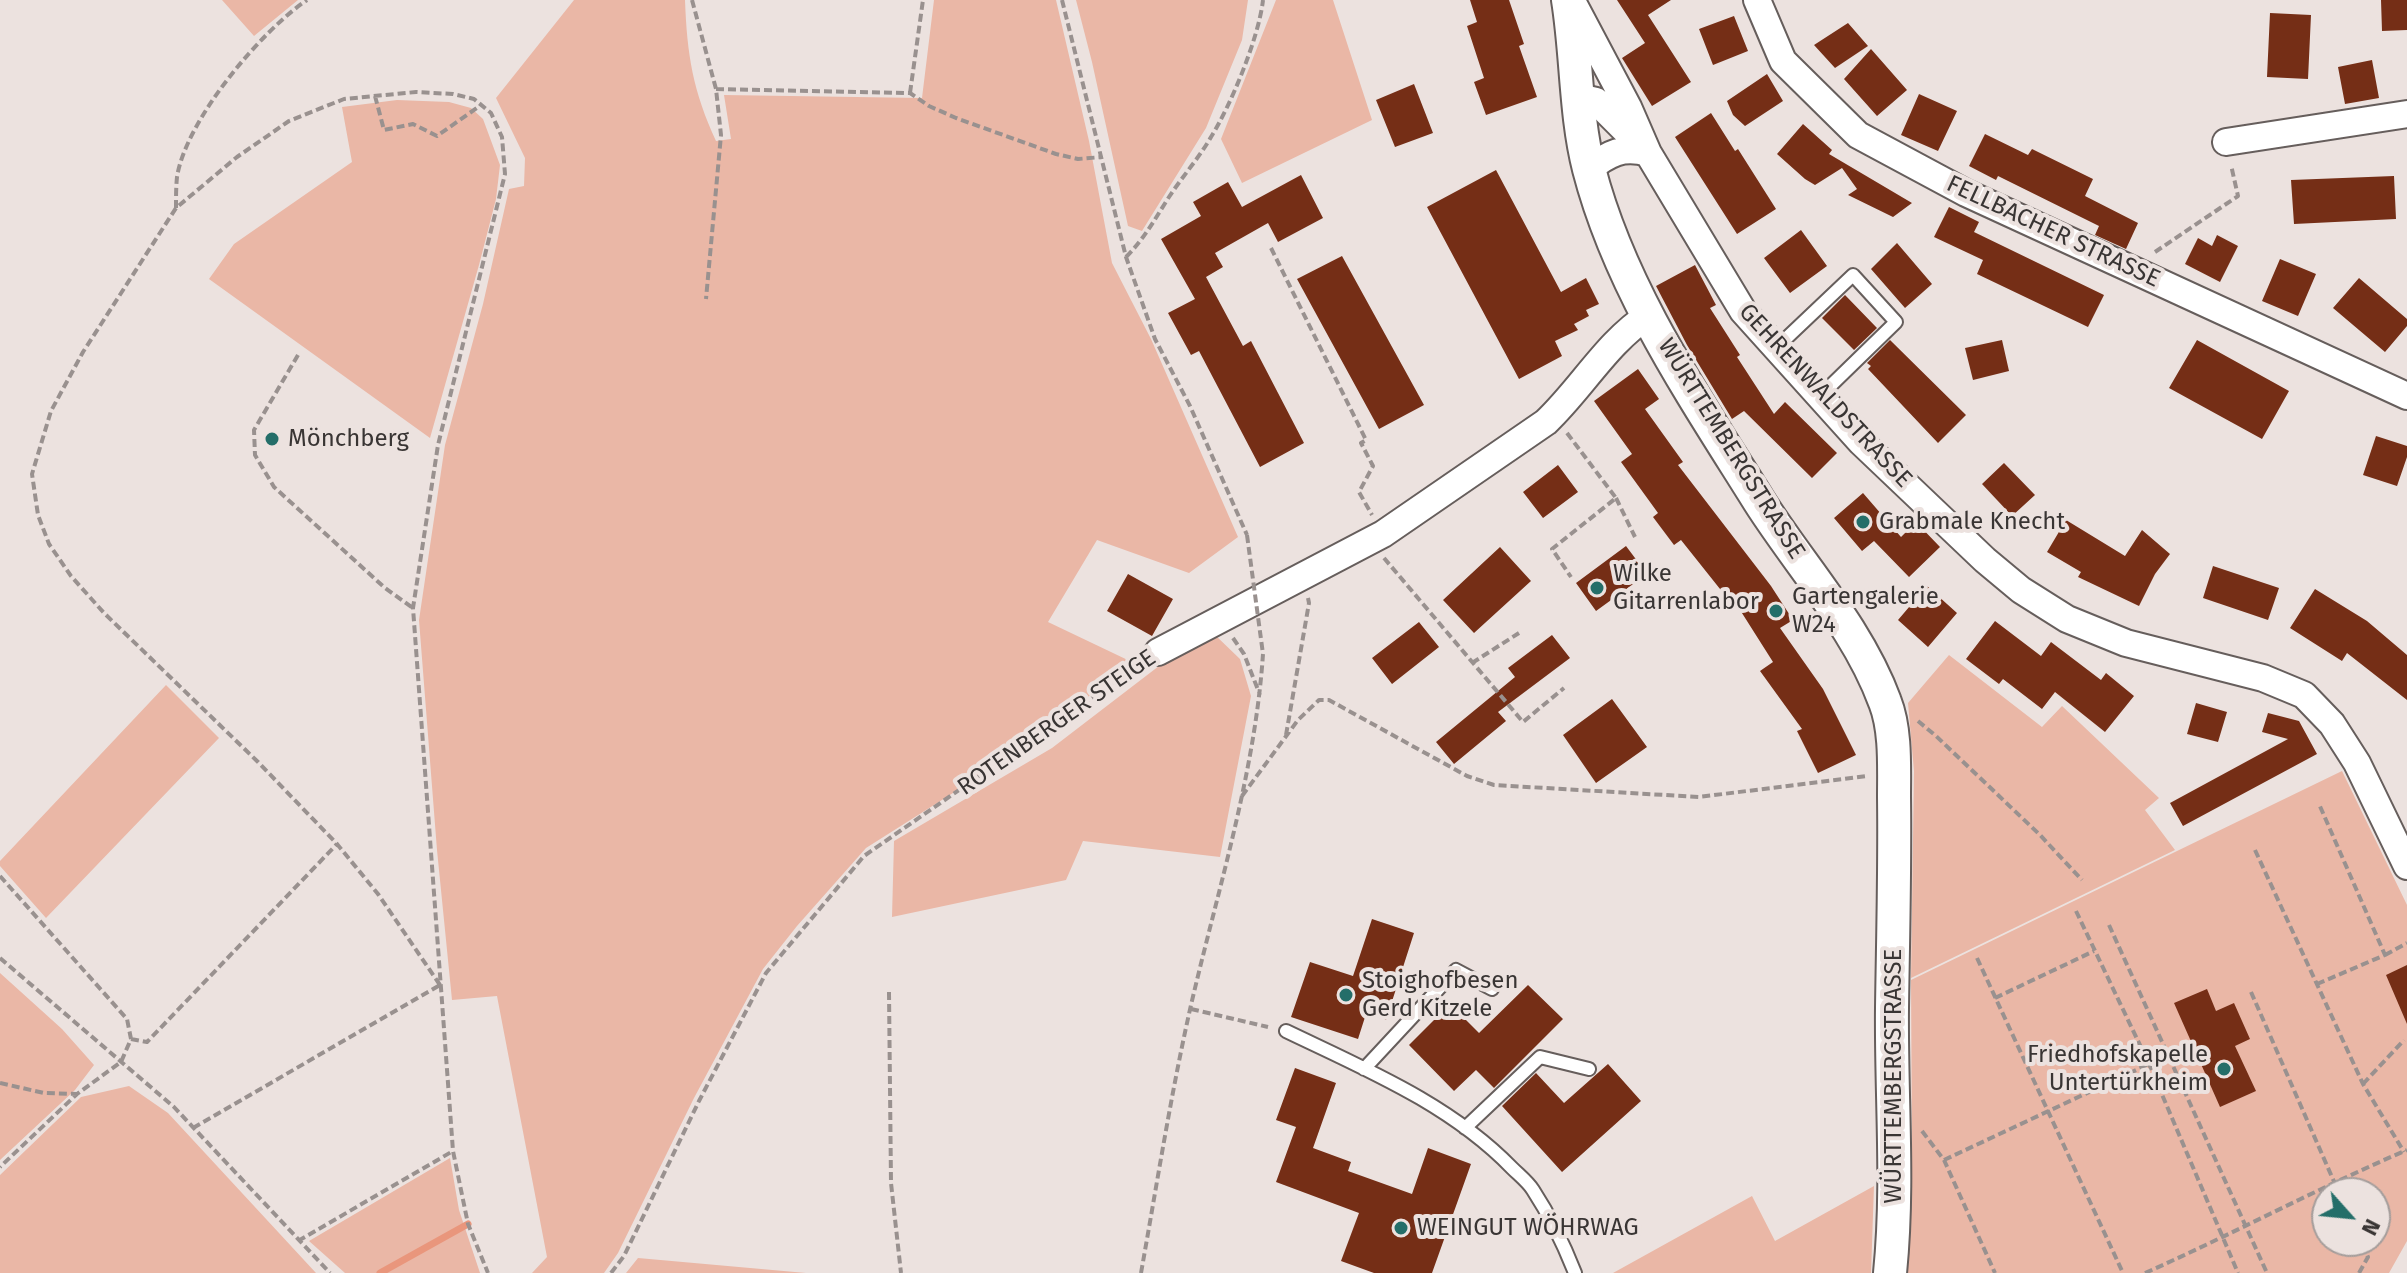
<!DOCTYPE html>
<html>
<head>
<meta charset="utf-8">
<style>
	body { margin:0 }
	#map { position:relative; width:2407px; height:1273px; overflow:hidden; background:#ece2df; font-family:"Fira Sans",sans-serif }
	canvas { display:block }
	.north { position:absolute; left:2311px; top:1177px; width:80px; height:80px; box-sizing:border-box; background:#ece2df; border:2px solid #a49d9b; border-radius:50%; rotate:117deg; font-size:22px; font-weight:700; line-height:32px; text-align:center; color:#393534 }
	.north::after { content:''; display:block; margin:auto; width:28px; height:36px; background:#246e69; clip-path:polygon(50% 0,100% 100%,50% 72%,0 100%) }
</style>
</head>
<body>
<div id="map">
<canvas width="2407" height="1273"></canvas>
<div class="north">N</div>
</div>
<script>
const c = document.querySelector('canvas').getContext('2d');
c.lineJoin = 'round';
function fill(path, color) { c.fillStyle = color; c.fill(path, 'evenodd'); }
function strokePath(path, color, width, dash) { c.strokeStyle = color; c.lineWidth = width; c.lineCap = dash ? 'butt' : 'round'; c.setLineDash(dash || []); c.stroke(path); }
function write(font, color, halo, rows, align = 'center') {
  c.font = font + ' "Fira Sans",sans-serif'; c.lineWidth = 8; c.setLineDash([]); c.textBaseline = 'middle'; c.strokeStyle = halo; c.fillStyle = color; for (const [text, x, y, turn = 0] of rows) {
    c.save(); c.translate(x, y); c.rotate((+turn || 0) * Math.PI / 180); c.textAlign = isNaN(turn) ? turn : align; if (halo) c.strokeText(text, 0, 0); c.fillText(text, 0, 0); c.restore();
  }
}
fill(new Path2D(`
	M 222,0 L 298,0 L 254,36 Z
	M 574,0 L 685,0 C 687,55 693,91 716,141 L 731,139 L 724,95 L 922,98 L 934,0 L 1056,0 L 1089,141 L 1112,263 L 1151,339 L 1238,537 L 1189,573 L 1097,540 L 1048,622 L 1134,663 L 983,774 L 866,848 L 797,926 L 763,969 L 694,1098 L 618,1253 L 604,1273 L 532,1273 L 547,1257 L 497,996 L 452,1000 L 437,850 L 419,620 L 445,445 L 483,304 L 509,189 L 524,186 L 525,158 L 496,98 Z
	M 1076,0 L 1248,0 L 1242,40 L 1206,128 L 1142,231 L 1128,226 L 1092,62 Z
	M 1276,0 L 1333,0 L 1372,120 L 1242,183 L 1221,139 Z
	M 397,100 L 449,102 L 471,108 L 483,119 L 500,165 L 496,199 L 479,265 L 430,438 L 209,279 L 234,244 L 352,162 L 342,107 Z
	M 1213,633 L 1240,659 L 1251,696 L 1220,857 L 1083,841 L 1066,880 L 892,917 L 894,841 L 1052,748 L 1172,656 Z
	M 1949,655 L 2042,727 L 2062,706 L 2159,798 L 2145,810 L 2175,850 L 1911,978 L 1914,771 L 1908,703 Z
	M 166,685 L 219,738 L 46,918 L 0,866 L 0,861 Z
	M 2342,771 L 2407,905 L 2407,1241 L 2389,1273 L 1902,1273 L 1912,1156 L 1911,980 ZM 2327,1193 L 2375,1193 L 2375,1241 L 2327,1241 Z
	M 0,973 L 62,1029 L 94,1065 L 75,1090 L 0,1160 Z
	M 129,1086 L 168,1113 L 316,1273 L 0,1273 L 0,1175 L 81,1097 Z
	M 450,1158 L 459,1210 L 480,1273 L 345,1273 L 309,1241 Z
	M 1874,1186 L 1871,1273 L 1613,1273 L 1752,1196 L 1775,1241 Z
	M 638,1258 L 806,1273 L 626,1273 Z`), '#eab7a6');
strokePath(new Path2D(`
	M 380,1273 L 468,1224`), '#e9967c', 7);
fill(new Path2D(`
	M 1470,0 L 1509,0 L 1524,44 L 1519,46 L 1537,97 L 1486,115 L 1474,82 L 1484,78 L 1467,26 L 1477,22 Z
	M 1617,0 L 1671,0 L 1648,15 L 1691,82 L 1652,106 L 1622,58 L 1645,43 Z
	M 2381,0 L 2407,0 L 2407,30 L 2382,31 Z
	M 2270,13 L 2311,15 L 2308,79 L 2267,77 Z
	M 1734,16 L 1748,51 L 1713,65 L 1699,29 Z
	M 1848,23 L 1868,46 L 1835,68 L 1814,45 Z
	M 1871,49 L 1907,90 L 1877,116 L 1844,79 Z
	M 2372,60 L 2379,98 L 2345,104 L 2338,67 Z
	M 1767,74 L 1783,101 L 1745,126 L 1733,115 L 1727,101 Z
	M 1414,84 L 1433,133 L 1395,147 L 1376,100 Z
	M 1919,94 L 1957,111 L 1938,151 L 1901,135 Z
	M 1711,113 L 1735,151 L 1738,149 L 1776,209 L 1737,234 L 1675,137 Z
	M 1803,124 L 1832,150 L 1829,154 L 1912,203 L 1893,217 L 1848,195 L 1857,189 L 1842,168 L 1815,185 L 1805,179 L 1777,154 Z
	M 1985,134 L 2028,155 L 2032,149 L 2093,179 L 2085,196 L 2138,223 L 2126,249 L 2095,235 L 2099,226 L 1998,176 L 1996,180 L 1969,166 Z
	M 1496,170 L 1561,292 L 1586,278 L 1599,304 L 1586,310 L 1589,316 L 1574,324 L 1578,330 L 1555,341 L 1562,356 L 1519,379 L 1427,207 Z
	M 1301,175 L 1323,218 L 1278,242 L 1268,223 L 1215,253 L 1223,267 L 1206,277 L 1243,346 L 1251,341 L 1304,443 L 1260,467 L 1199,351 L 1191,355 L 1168,313 L 1195,299 L 1161,239 L 1201,216 L 1193,202 L 1228,182 L 1242,207 Z
	M 2394,176 L 2396,219 L 2294,224 L 2291,180 Z
	M 1949,207 L 1979,222 L 1974,232 L 2104,295 L 2088,327 L 1977,274 L 1983,260 L 1934,237 Z
	M 1801,230 L 1827,266 L 1790,293 L 1764,258 Z
	M 2217,235 L 2238,246 L 2220,282 L 2185,264 L 2198,238 L 2212,246 Z
	M 1897,243 L 1932,284 L 1905,308 L 1871,269 Z
	M 1342,256 L 1424,405 L 1379,429 L 1297,279 Z
	M 2280,259 L 2316,274 L 2298,316 L 2262,301 Z
	M 1695,265 L 1716,305 L 1710,308 L 1740,355 L 1737,357 L 1774,414 L 1785,402 L 1837,453 L 1812,478 L 1744,411 L 1732,419 L 1687,345 L 1656,286 Z
	M 2359,278 L 2407,319 L 2407,326 L 2385,352 L 2333,308 Z
	M 1845,295 L 1877,328 L 1854,350 L 1822,318 Z
	M 1890,340 L 1966,415 L 1938,443 L 1868,369 L 1871,366 L 1867,363 Z
	M 2002,340 L 2009,371 L 1973,380 L 1965,348 Z
	M 2197,340 L 2289,391 L 2262,439 L 2169,388 Z
	M 1638,369 L 1659,399 L 1645,409 L 1683,462 L 1678,465 L 1771,586 L 1793,620 L 1780,628 L 1823,689 L 1856,755 L 1818,773 L 1797,731 L 1802,729 L 1760,671 L 1773,662 L 1728,591 L 1724,594 L 1681,540 L 1674,545 L 1653,517 L 1658,513 L 1621,462 L 1632,454 L 1594,401 Z
	M 2376,436 L 2407,446 L 2407,457 L 2397,486 L 2363,475 Z
	M 2004,463 L 2035,495 L 2012,516 L 1982,484 Z
	M 1558,465 L 1578,492 L 1543,518 L 1523,492 Z
	M 1863,493 L 1901,537 L 1916,522 L 1940,547 L 1909,577 L 1874,541 L 1862,551 L 1834,518 Z
	M 2066,520 L 2125,556 L 2142,530 L 2170,554 L 2155,574 L 2139,606 L 2078,577 L 2081,572 L 2047,552 Z
	M 1626,546 L 1647,574 L 1596,611 L 1576,583 Z
	M 1500,547 L 1531,581 L 1474,633 L 1443,600 Z
	M 2213,566 L 2279,588 L 2268,620 L 2203,598 Z
	M 1128,574 L 1173,599 L 1152,636 L 1107,611 Z
	M 1927,586 L 1957,613 L 1928,647 L 1898,620 Z
	M 2315,589 L 2367,621 L 2407,655 L 2407,700 L 2347,653 L 2342,661 L 2290,628 Z
	M 1995,621 L 2041,656 L 2051,642 L 2101,680 L 2106,673 L 2134,696 L 2105,732 L 2055,692 L 2042,709 L 2003,679 L 1999,684 L 1966,659 Z
	M 1419,622 L 1439,647 L 1392,684 L 1372,658 Z
	M 1552,635 L 1570,658 L 1498,712 L 1506,721 L 1454,764 L 1436,742 L 1515,677 L 1508,668 Z
	M 1612,699 L 1647,747 L 1596,783 L 1563,735 Z
	M 2196,703 L 2227,712 L 2218,742 L 2187,734 Z
	M 2268,713 L 2299,721 L 2317,754 L 2183,826 L 2170,803 L 2288,739 L 2262,732 Z
	M 1372,919 L 1414,933 L 1386,1020 L 1366,1014 L 1358,1039 L 1291,1017 L 1310,962 L 1353,976 Z
	M 2407,965 L 2407,1024 L 2386,975 Z
	M 1528,985 L 1563,1019 L 1494,1088 L 1476,1070 L 1454,1091 L 1409,1045 L 1450,1004 L 1479,1033 Z
	M 2207,989 L 2216,1011 L 2234,1003 L 2250,1039 L 2235,1046 L 2256,1091 L 2220,1107 L 2174,1003 Z
	M 1608,1064 L 1641,1101 L 1562,1172 L 1502,1106 L 1536,1073 L 1564,1103 Z
	M 1295,1068 L 1336,1083 L 1313,1148 L 1351,1162 L 1348,1171 L 1412,1194 L 1428,1148 L 1471,1164 L 1432,1273 L 1374,1273 L 1341,1261 L 1359,1213 L 1276,1182 L 1296,1127 L 1276,1120 Z`), '#752e16');
const service = new Path2D(`
	M 1776,348 L 1853,275 L 1896,322 L 1820,396
	M 1286,1031 C 1365,1069 1450,1104 1512,1168 C 1519,1175 1528,1182 1533,1190 C 1550,1216 1564,1245 1575,1273
	M 1364,1069 L 1456,970 L 1492,989
	M 1465,1128 L 1540,1057 L 1589,1069`);
const minor = new Path2D(`
	M 1757,0 L 1783,61 L 1858,135 L 1966,193 L 2407,396
	M 1573,3 L 1628,107 L 1648,153 L 1743,311 L 1861,442 L 1985,560 L 2021,590 L 2067,619 L 2126,643 L 2263,678 L 2304,695 L 2332,724 L 2357,763 L 2407,866
	M 1578,97 L 1596,101 L 1637,142
	M 2226,142 L 2407,114
	M 1589,169 C 1609,153 1623,146 1648,153
	M 1158,652 L 1383,534 L 1546,422 C 1582,388 1607,342 1649,315`);
const tertiary = new Path2D(`
	M 1568,0 C 1577,56 1575,114 1589,169 C 1620,289 1694,397 1759,501 C 1801,567 1858,628 1885,702 C 1896,730 1894,767 1894,797 C 1895,867 1893,937 1892,1008 C 1891,1096 1899,1184 1890,1273`);
strokePath(service, '#665e5c', 16);
strokePath(minor, '#665e5c', 30);
strokePath(tertiary, '#665e5c', 36);
strokePath(new Path2D(`
	M 692,0 L 716,89 L 721,135 L 706,299
	M 1062,0 L 1126,257 L 1155,339 L 1190,406 L 1247,535
	M 716,89 L 910,93 L 929,106 L 956,118 L 1056,154 L 1078,159 L 1102,157
	M 910,93 L 923,0
	M 375,96 L 384,130 L 413,124 L 437,136 L 481,105
	M 176,208 C 176,198 176,187 177,177 C 186,120 261,31 307,0
	M 1271,248 L 1366,440 L 1361,443 L 1373,466 L 1359,492 L 1372,515
	M 2155,252 L 2238,196 L 2231,165
	M 1126,257 C 1144,239 1155,219 1169,197 C 1182,177 1199,158 1211,137 C 1231,105 1259,37 1263,0
	M 298,355 L 254,430 L 255,455 L 274,487 L 385,588 L 413,608
	M 1567,433 L 1616,498 L 1552,549 L 1571,577
	M 1616,498 L 1635,537
	M 1384,558 L 1523,722 L 1564,688
	M 1233,638 L 1244,654 L 1260,695
	M 1472,663 L 1519,633
	M 1918,721 L 1936,736 L 2040,835 L 2082,880
	M 1286,735 L 1309,603 L 1308,598
	M 1242,796 L 1298,720 L 1319,700 L 1329,700 L 1467,776 L 1494,785 L 1699,797 L 1867,776
	M 2255,850 L 2363,1084 L 2404,1152
	M 0,876 L 127,1019 L 131,1039 L 121,1062 L 77,1094 L 0,1167
	M 2076,911 L 2149,1064 L 2238,1273
	M 2109,925 L 2267,1273
	M 2385,955 L 2407,943
	M 0,958 L 174,1107 L 330,1273
	M 1977,958 L 2123,1273
	M 2317,984 L 2385,955 L 2319,804
	M 440,985 L 378,894 L 337,844 L 258,762 L 104,613 L 71,576 L 49,544 L 38,515 L 32,474 L 51,411 L 83,352 L 176,208 L 237,157 L 289,121 L 344,99 L 416,92 L 453,94 L 474,99 L 491,113 L 502,137 L 505,174 L 438,445 L 413,608 L 453,1151 L 468,1224 L 488,1273
	M 889,992 L 891,1183 L 901,1273
	M 2251,992 L 2339,1193
	M 1995,998 L 2094,951
	M 1191,1009 L 1268,1027
	M 131,1039 L 147,1042 L 337,844
	M 0,1083 L 44,1093 L 77,1094
	M 2363,1084 L 2404,1040
	M 193,1128 L 440,985
	M 1922,1131 L 1944,1160 L 1995,1273
	M 1944,1160 L 2166,1056
	M 298,1241 L 453,1151
	M 611,1273 L 624,1256 L 699,1101 L 766,973 L 864,856 L 1139,665
	M 1141,1273 C 1157,1184 1171,1093 1191,1005 C 1218,889 1255,773 1263,654
	M 2145,1273 C 2233,1234 2318,1188 2407,1150
	M 2359,1273 L 2368,1257 L 2361,1241`), '#99918f', 4, [8, 4]);
strokePath(service, '#fff', 12);
strokePath(minor, '#fff', 26);
strokePath(tertiary, '#fff', 32);
strokePath(new Path2D(`
	M 1247,535 L 1263,654`), '#99918f', 4, [8, 4]);
for (const [x, y, r, color] of [
	[272,439,8,"#246e69"],
	[1863,522,8,"#246e69"],
	[1597,588,8,"#246e69"],
	[1776,611,8,"#246e69"],
	[1346,995,8,"#246e69"],
	[2224,1069,8,"#246e69"],
	[1401,1228,8,"#246e69"]
]) { const dot = new Path2D(); dot.arc(x, y, r, 0, 2 * Math.PI); c.fillStyle = color; c.fill(dot); strokePath(dot, '#ece2df', 3); }
write('24px', '#393534', '#ece2df', [
	["FELLBACHER STRASSE",2053,232,25],
	["GEHRENWALDSTRASSE",1825,396,47],
	["WÜRTTEMBERGSTRASSE",1731,449,58],
	["ROTENBERGER STEIGE",1057,723,-35],
	["WÜRTTEMBERGSTRASSE",1894,1076,-90]
]);
write('24px', '#393534', '#ece2df', [
	["Mönchberg",288,439],
	["Grabmale Knecht",1879,522],
	["Wilke",1613,574],
	["Gitarrenlabor",1613,602],
	["Gartengalerie",1792,597],
	["W24",1792,625],
	["Stoighofbesen",1362,981],
	["Gerd Kitzele",1362,1009],
	["Friedhofskapelle",2208,1055,"right"],
	["Untertürkheim",2208,1083,"right"],
	["WEINGUT WÖHRWAG",1417,1228]
], 'left');
</script>
</body>
</html>
